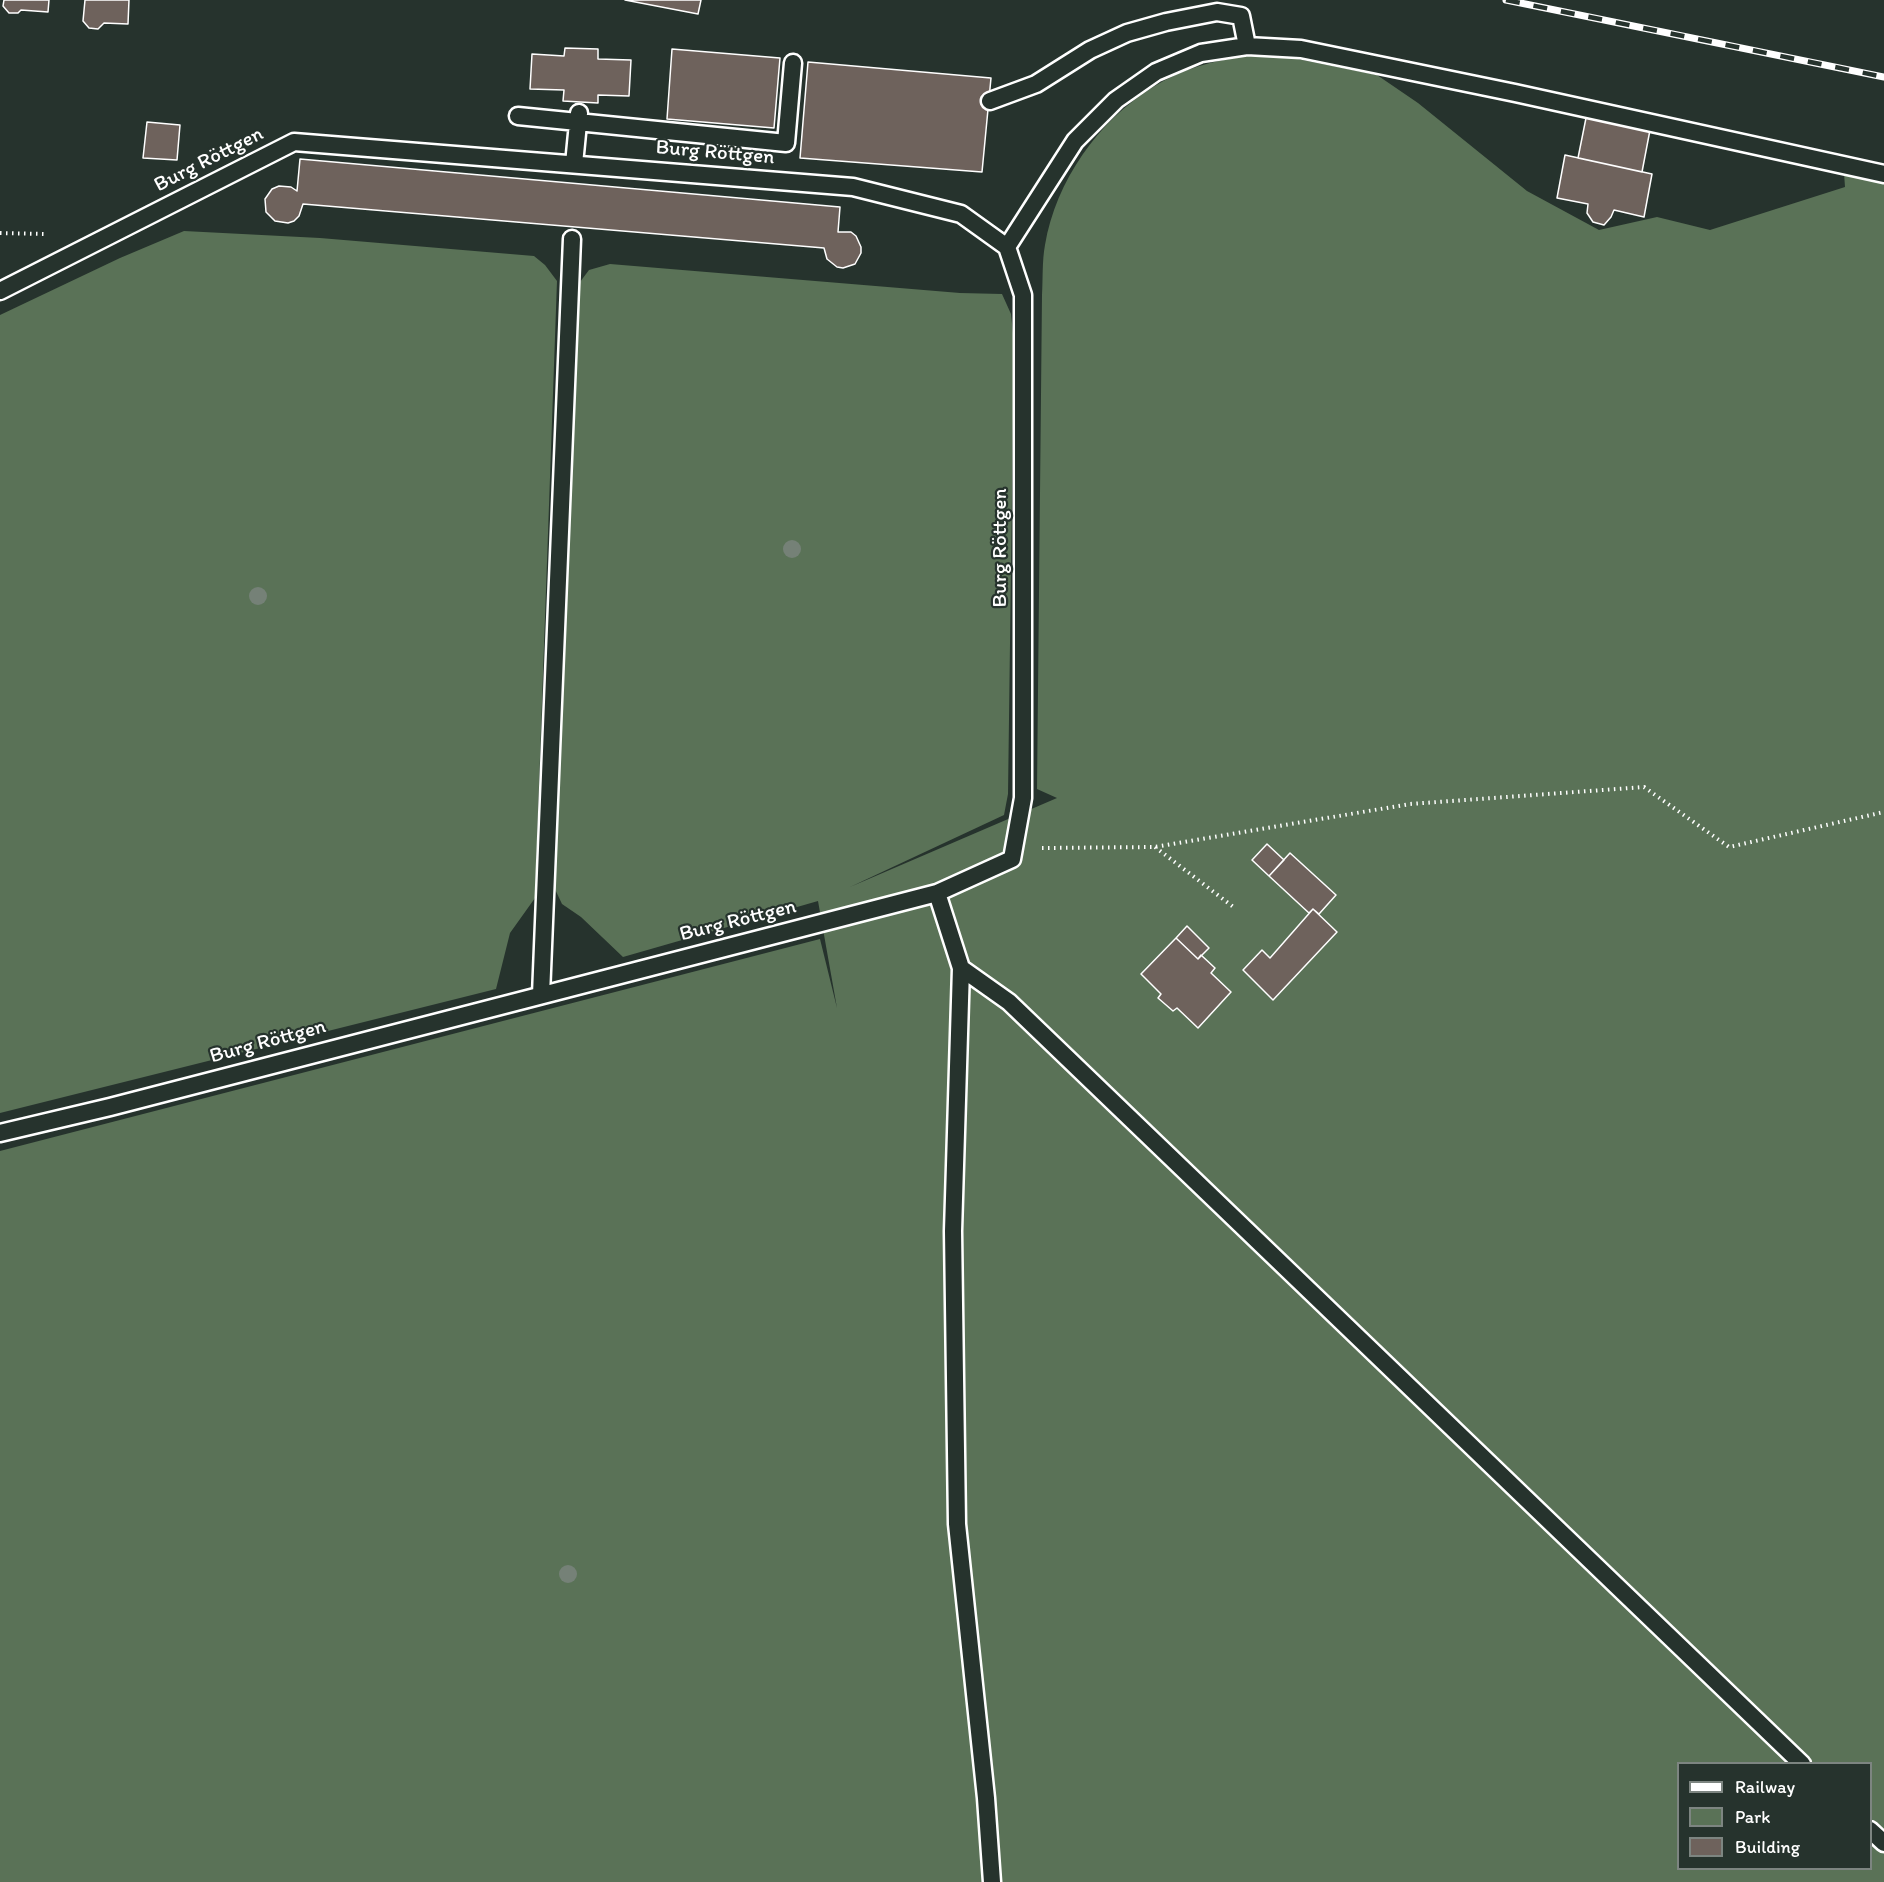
<!DOCTYPE html>
<html>
<head>
<meta charset="utf-8">
<style>
	body { margin:0 }
	#map { position:relative; width:1884px; height:1882px; overflow:hidden; background:#26332d; font-family:Itim,sans-serif }
	canvas { display:block }
	.legend { position:absolute; left:1677px; top:1762px; width:195px; height:108px; box-sizing:border-box; background:#26332d; border:2px solid #7d8581; margin:0; padding:8px 10px; list-style:none; font-size:18px; color:#fff }
	.legend li { display:flex; align-items:center; gap:12px; height:30px }
	.legend b { width:30px; border:2px solid #7d8581 }
</style>
</head>
<body>
<div id="map">
<canvas width="1884" height="1882"></canvas>
<ul class="legend">
<li><b style="height:8px;background:#fff"></b>Railway</li>
<li><b style="height:16px;background:#5a7257"></b>Park</li>
<li><b style="height:16px;background:#6e625c"></b>Building</li>
</ul>
</div>
<script>
const c = document.querySelector('canvas').getContext('2d');
c.lineJoin = 'round';
function fill(path, color) { c.fillStyle = color; c.fill(path, 'evenodd'); }
function strokePath(path, color, width, dash) { c.strokeStyle = color; c.lineWidth = width; c.lineCap = dash ? 'butt' : 'round'; c.setLineDash(dash || []); c.stroke(path); }
function write(font, color, halo, rows, align = 'center') {
  c.font = font + ' Itim,sans-serif'; c.lineWidth = 4.5; c.setLineDash([]); c.textBaseline = 'middle'; c.strokeStyle = halo; c.fillStyle = color; for (const [text, x, y, turn = 0] of rows) {
    c.save(); c.translate(x, y); c.rotate((+turn || 0) * Math.PI / 180); c.textAlign = isNaN(turn) ? turn : align; if (halo) c.strokeText(text, 0, 0); c.fillText(text, 0, 0); c.restore();
  }
}
fill(new Path2D(`
	M 1248,56 L 1288,57 L 1377,75 L 1418,103 L 1527,191 L 1599,230 L 1657,217 L 1710,230 L 1845,187 L 1844,173 L 1884,183 L 1884,1882 L 0,1882 L 0,1151 L 820,939 L 837,1008 L 818,901 L 623,957 L 581,917 L 562,904 L 553,885 L 577,286 L 589,270 L 610,264 L 960,293 L 1002,294 L 1011,314 L 1014,343 L 1008,794 L 1004,815 L 850,887 L 1057,798 L 1037,789 L 1042,295 C 1043,279 1042,261 1045,245 C 1056,181 1098,121 1153,87 C 1181,69 1215,60 1248,56 ZM 1678,1764 L 1870,1764 L 1870,1868 L 1678,1868 Z
	M 184,231 L 320,238 L 534,256 L 545,265 L 557,281 L 535,898 L 510,933 L 496,989 L 0,1113 L 0,315 L 120,258 Z`), '#5a7257');
const building = new Path2D(`
	M 4,0 L 49,0 L 48,12 L 21,10 L 18,13 L 9,13 L 3,6 Z
	M 85,0 L 129,0 L 128,24 L 104,23 L 98,29 L 89,28 L 83,21 Z
	M 625,0 L 701,0 L 698,14 Z
	M 565,48 L 598,49 L 598,59 L 631,60 L 629,96 L 598,95 L 598,103 L 563,101 L 564,90 L 530,89 L 532,54 L 564,56 Z
	M 672,49 L 780,58 L 774,128 L 667,119 Z
	M 808,62 L 991,78 L 982,172 L 800,158 Z
	M 1586,118 L 1650,130 L 1642,172 L 1578,158 Z
	M 147,122 L 180,125 L 177,160 L 143,158 Z
	M 1565,155 L 1652,174 L 1644,217 L 1614,210 L 1611,217 L 1604,225 L 1593,222 L 1587,213 L 1588,204 L 1557,198 Z
	M 300,159 L 840,207 L 838,232 L 851,232 L 856,236 L 861,247 L 861,253 L 855,264 L 843,268 L 837,267 L 827,259 L 824,248 L 303,204 L 299,216 L 294,221 L 288,223 L 275,221 L 266,212 L 265,199 L 272,189 L 279,186 L 291,187 L 297,191 Z
	M 1267,844 L 1284,860 L 1269,876 L 1252,860 Z
	M 1290,853 L 1336,895 L 1319,914 L 1313,909 L 1309,913 L 1269,876 Z
	M 1313,909 L 1337,932 L 1273,1000 L 1243,970 L 1262,950 L 1270,958 Z
	M 1187,926 L 1209,948 L 1198,959 L 1176,938 Z
	M 1176,938 L 1198,959 L 1201,955 L 1215,968 L 1211,973 L 1231,992 L 1198,1028 L 1177,1008 L 1173,1011 L 1158,998 L 1161,994 L 1141,974 Z`);
fill(building, '#6e625c');
strokePath(building, '#fff', 1.5);
const lane = new Path2D(`
	M 990,101 L 1036,84 L 1090,50 L 1127,33 L 1166,22 L 1217,12 L 1241,16 L 1247,46
	M 518,116 L 786,143 L 793,63
	M 574,164 L 579,113
	M 1007,247 L 1075,141 L 1116,100 L 1156,72 L 1201,53 L 1247,46 L 1301,49 L 1515,93 L 1884,174
	M 0,291 L 294,142 L 853,187 L 961,214 L 1007,247 L 1023,295 L 1023,798 L 1012,859 L 937,893 L 110,1107 L 0,1133
	M 937,893 L 961,968
	M 541,995 L 572,239
	M 1870,1830 L 1884,1843
	M 992,1882 L 986,1798 L 957,1524 L 953,1231 L 961,968 L 1009,1002 L 1802,1764`);
strokePath(lane, '#fff', 21);
strokePath(new Path2D(`
	M 0,233 L 45,234
	M 1155,847 L 1236,909
	M 1042,848 L 1154,847 L 1410,804 L 1644,787 L 1729,847 L 1884,812`), '#fff', 4, [1.5, 4.5]);
strokePath(lane, '#26332d', 16);
const rail = new Path2D(`
	M 1506,0 L 1884,77`);
strokePath(rail, '#fff', 7);
strokePath(rail, '#26332d', 4.5, [14]);
c.fillStyle = '#758177';
for (const [x, y] of [
	[792,549],
	[258,596],
	[568,1574]
]) { c.beginPath(); c.arc(x, y, 9, 0, 2 * Math.PI); c.fill(); }
write('21px', '#fff', '#26332d', [
	["Burg Röttgen",715,153,5],
	["Burg Röttgen",209,160,-27],
	["Burg Röttgen",1001,548,-90],
	["Burg Röttgen",738,921,-14],
	["Burg Röttgen",268,1042,-15]
]);
</script>
</body>
</html>
